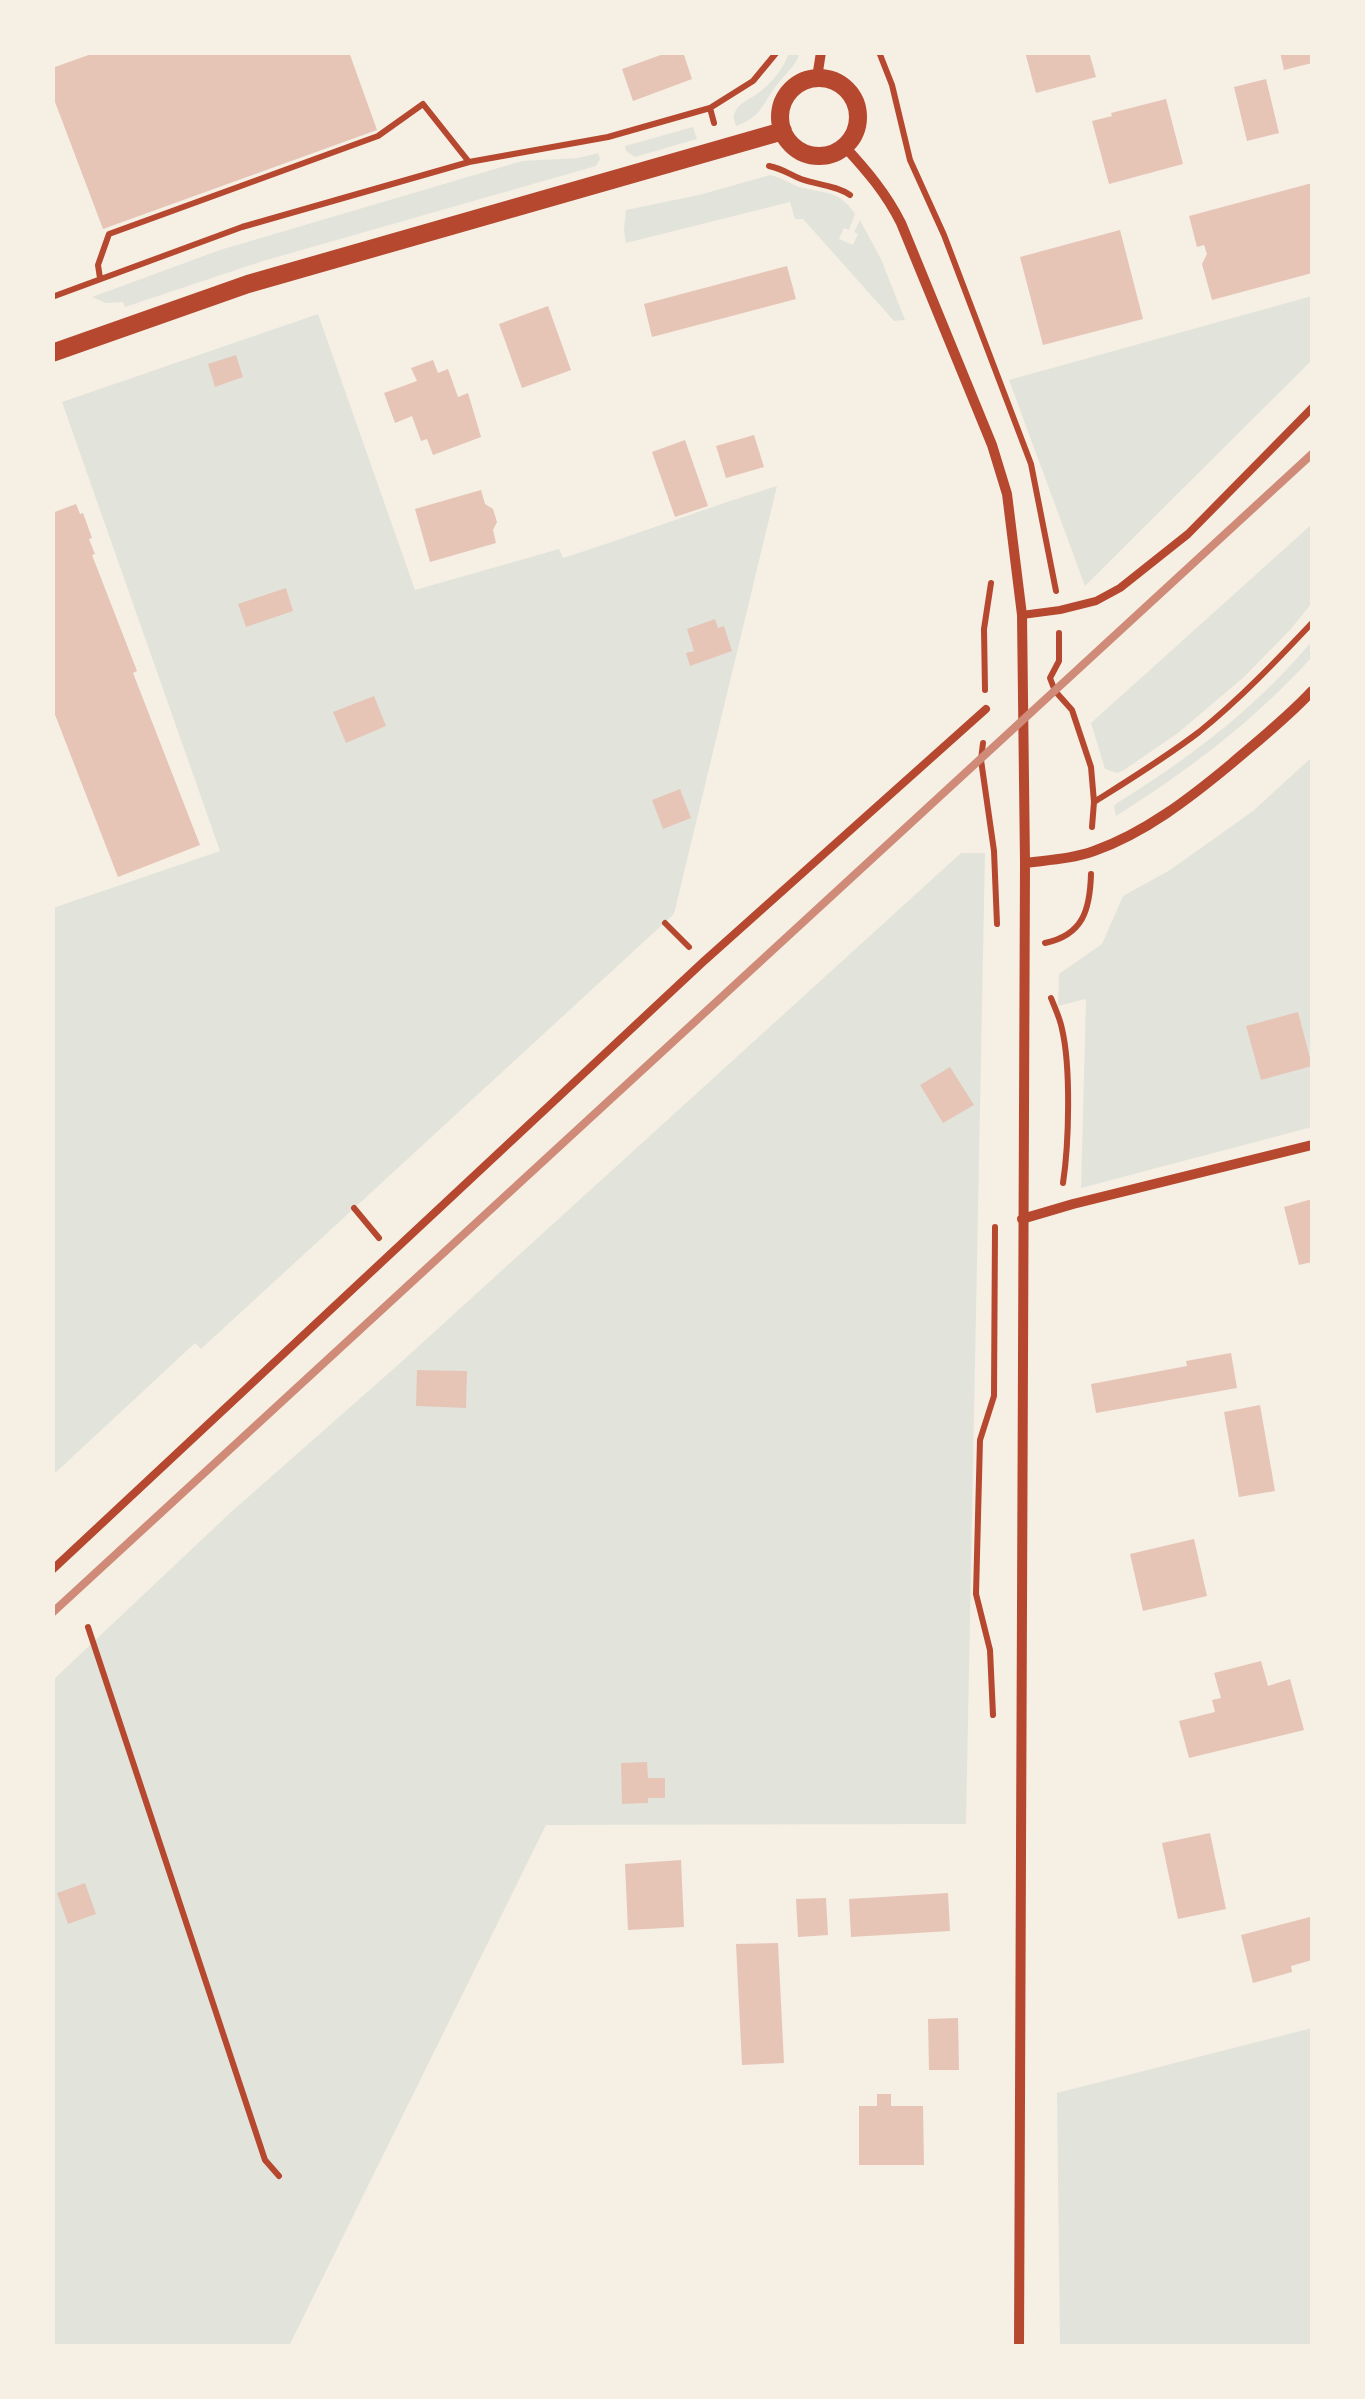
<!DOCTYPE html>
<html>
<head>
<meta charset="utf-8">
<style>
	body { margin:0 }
	#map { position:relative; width:1365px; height:2399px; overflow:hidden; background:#f6efe4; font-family:"Archivo Narrow",sans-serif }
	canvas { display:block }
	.frame { position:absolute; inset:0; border:55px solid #f6efe4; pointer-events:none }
</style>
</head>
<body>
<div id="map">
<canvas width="1365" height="2399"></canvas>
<div class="frame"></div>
</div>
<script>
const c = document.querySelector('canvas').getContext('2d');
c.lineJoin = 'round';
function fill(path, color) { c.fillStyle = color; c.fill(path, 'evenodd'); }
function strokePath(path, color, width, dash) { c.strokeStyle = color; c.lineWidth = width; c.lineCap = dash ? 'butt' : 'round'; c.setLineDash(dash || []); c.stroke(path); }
fill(new Path2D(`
	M 789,53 L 800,53 C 795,67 785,74 776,86 C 762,105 761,117 736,126 C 734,119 732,117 736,110 C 741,102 750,99 757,94 C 772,83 783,69 789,53 Z
	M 693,127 L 697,139 L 635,157 L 626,151 L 625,146 Z
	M 598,153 L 600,159 L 596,166 L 263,261 L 125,307 L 123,302 L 106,303 L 92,297 L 220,250 L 522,161 L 578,158 Z
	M 770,175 C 779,177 786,181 794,185 C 821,195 838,187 855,214 L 849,230 L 844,228 L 839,239 L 853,245 L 858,234 L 854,232 L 860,220 L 881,259 L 905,320 L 894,321 L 803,219 L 795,219 L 790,202 L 626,243 L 624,230 L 626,210 L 699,195 Z
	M 1312,296 L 1312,360 L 1085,586 L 1009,380 Z
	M 318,314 L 415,590 L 559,549 L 563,558 C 635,535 705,508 777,486 L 674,914 L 201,1349 L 195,1343 L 53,1475 L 53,908 L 220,851 L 62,402 Z
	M 1312,524 L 1312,603 L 1289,631 L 1244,677 L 1178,733 L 1124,770 L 1117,773 L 1105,769 L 1091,723 Z
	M 1312,641 L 1312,657 C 1255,720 1188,771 1116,816 L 1114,806 L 1117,803 C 1189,759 1258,706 1312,641 Z
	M 1312,757 L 1312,1127 L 1081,1188 L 1086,999 L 1058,1006 L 1059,974 L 1102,944 L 1123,896 L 1170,870 L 1253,811 Z
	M 961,853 L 985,853 L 966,1824 L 546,1825 L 289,2346 L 53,2346 L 53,1680 L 230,1513 L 399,1364 Z
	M 1312,2028 L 1312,2346 L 1060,2346 L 1057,2093 Z`), '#e2e4dc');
fill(new Path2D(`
	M 97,52 L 349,52 L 377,130 L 103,229 L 52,94 L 52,68 Z
	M 669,52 L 683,52 L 692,79 L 633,101 L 622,69 Z
	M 1025,52 L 1089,52 L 1096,77 L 1036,93 Z
	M 1280,52 L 1312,52 L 1312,63 L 1284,70 Z
	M 1266,79 L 1279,133 L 1247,141 L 1234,87 Z
	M 1166,99 L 1183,164 L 1109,184 L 1092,121 L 1112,116 L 1111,113 Z
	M 1312,183 L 1312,273 L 1212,300 L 1202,264 L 1207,254 L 1204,245 L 1197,247 L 1189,216 Z
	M 1120,230 L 1143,319 L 1043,345 L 1020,257 Z
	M 787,266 L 796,299 L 652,337 L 644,304 Z
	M 548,306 L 571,370 L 522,388 L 499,324 Z
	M 236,355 L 243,377 L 215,387 L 208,364 Z
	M 433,360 L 438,373 L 448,369 L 458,397 L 468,393 L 481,437 L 433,455 L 427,439 L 421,441 L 412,416 L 395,423 L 384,393 L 417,381 L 411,368 Z
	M 754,435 L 764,467 L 726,478 L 716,446 Z
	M 685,440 L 708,506 L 675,517 L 652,452 Z
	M 481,490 L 485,504 L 493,509 L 497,522 L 493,530 L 496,543 L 430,562 L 415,509 Z
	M 76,504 L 80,514 L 83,513 L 92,538 L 89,539 L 95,554 L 92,555 L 137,671 L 133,673 L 200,845 L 118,877 L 52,707 L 55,704 L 52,697 L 52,513 Z
	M 286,588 L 293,611 L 246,627 L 238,604 Z
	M 715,619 L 718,628 L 724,626 L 732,651 L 690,666 L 686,653 L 694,651 L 687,629 Z
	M 374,696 L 386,726 L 346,743 L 333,712 Z
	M 680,789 L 691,818 L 663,829 L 652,800 Z
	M 1298,1012 L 1312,1066 L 1261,1080 L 1246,1026 Z
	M 950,1067 L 974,1105 L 943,1123 L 920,1085 Z
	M 1312,1199 L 1312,1262 L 1299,1265 L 1284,1207 Z
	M 1231,1353 L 1237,1388 L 1096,1413 L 1091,1384 L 1187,1366 L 1186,1361 Z
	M 417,1370 L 467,1371 L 466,1408 L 416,1406 Z
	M 1260,1405 L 1275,1491 L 1239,1497 L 1224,1412 Z
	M 1194,1539 L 1207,1596 L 1143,1611 L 1130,1554 Z
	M 1261,1661 L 1268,1686 L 1290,1679 L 1304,1730 L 1189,1758 L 1179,1721 L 1215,1712 L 1212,1700 L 1221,1698 L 1214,1673 Z
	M 647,1762 L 648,1778 L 665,1778 L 665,1798 L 648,1798 L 648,1803 L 622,1804 L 621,1763 Z
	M 1210,1833 L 1226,1909 L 1178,1919 L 1162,1843 Z
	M 681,1860 L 684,1927 L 628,1930 L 625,1864 Z
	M 85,1883 L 96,1914 L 68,1924 L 57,1893 Z
	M 948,1893 L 950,1931 L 851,1937 L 849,1899 Z
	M 826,1898 L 828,1935 L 798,1937 L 796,1899 Z
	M 1310,1917 L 1312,1921 L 1312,1960 L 1291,1966 L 1292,1972 L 1253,1983 L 1241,1935 Z
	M 778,1943 L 784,2063 L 742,2065 L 736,1944 Z
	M 958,2018 L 959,2070 L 929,2070 L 928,2019 Z
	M 877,2094 L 891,2094 L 891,2106 L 923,2106 L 924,2165 L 859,2165 L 859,2106 L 877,2106 Z`), '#e6c5b7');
strokePath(new Path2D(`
	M 879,52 L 892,85 L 910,160 L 944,235 L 1031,464 L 1056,591
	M 714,123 L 710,108 L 753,81 L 777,52
	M 769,166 C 783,169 789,174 801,179 C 817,185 836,185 850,195
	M 100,278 L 98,265 L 109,234 L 378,136 L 423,104 L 469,162
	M 52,297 L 242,227 L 469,162 L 608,137 L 710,108
	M 1059,633 L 1059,661 L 1050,678 L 1055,691 L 1072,710 L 1091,767 L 1094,802 L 1092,827
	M 985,690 L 984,629 L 991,583
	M 983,743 L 981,760 L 994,851 L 997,924
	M 1094,802 C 1129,780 1165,758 1199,732 C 1240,699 1276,661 1312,623
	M 665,923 L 689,947
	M 1045,943 C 1083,935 1090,910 1091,874
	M 1051,998 C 1055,1008 1060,1018 1062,1029 C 1071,1067 1069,1144 1063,1183
	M 354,1208 L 379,1238
	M 88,1627 L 265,2160 L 279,2176
	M 993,1715 L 990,1650 L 976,1594 L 980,1440 L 994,1396 L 995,1227`), '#b5482f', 6);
strokePath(new Path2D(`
	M 1022,615 L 1060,610 L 1096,601 L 1120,588 L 1188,534 L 1312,408
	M 52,1570 L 703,962 L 986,709`), '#b5482f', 8);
strokePath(new Path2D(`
	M 817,78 L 821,52
	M 845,147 C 867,171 886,193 901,223 L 992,445 L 1007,494 L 1022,615 L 1025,863 L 1019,2346
	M 1025,863 C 1048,860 1072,859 1094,851 C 1145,833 1190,798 1231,764 C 1259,740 1288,717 1312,691
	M 1022,1219 L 1073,1204 L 1312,1145`), '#b5482f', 10);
strokePath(new Path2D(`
	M780 117a39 39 0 1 1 78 0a39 39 0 1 1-78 0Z
	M 52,353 L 248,284 L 783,131`), '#b5482f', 18);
strokePath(new Path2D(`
	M 52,1613 L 1312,454`), '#cf8b77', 8);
</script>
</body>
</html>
